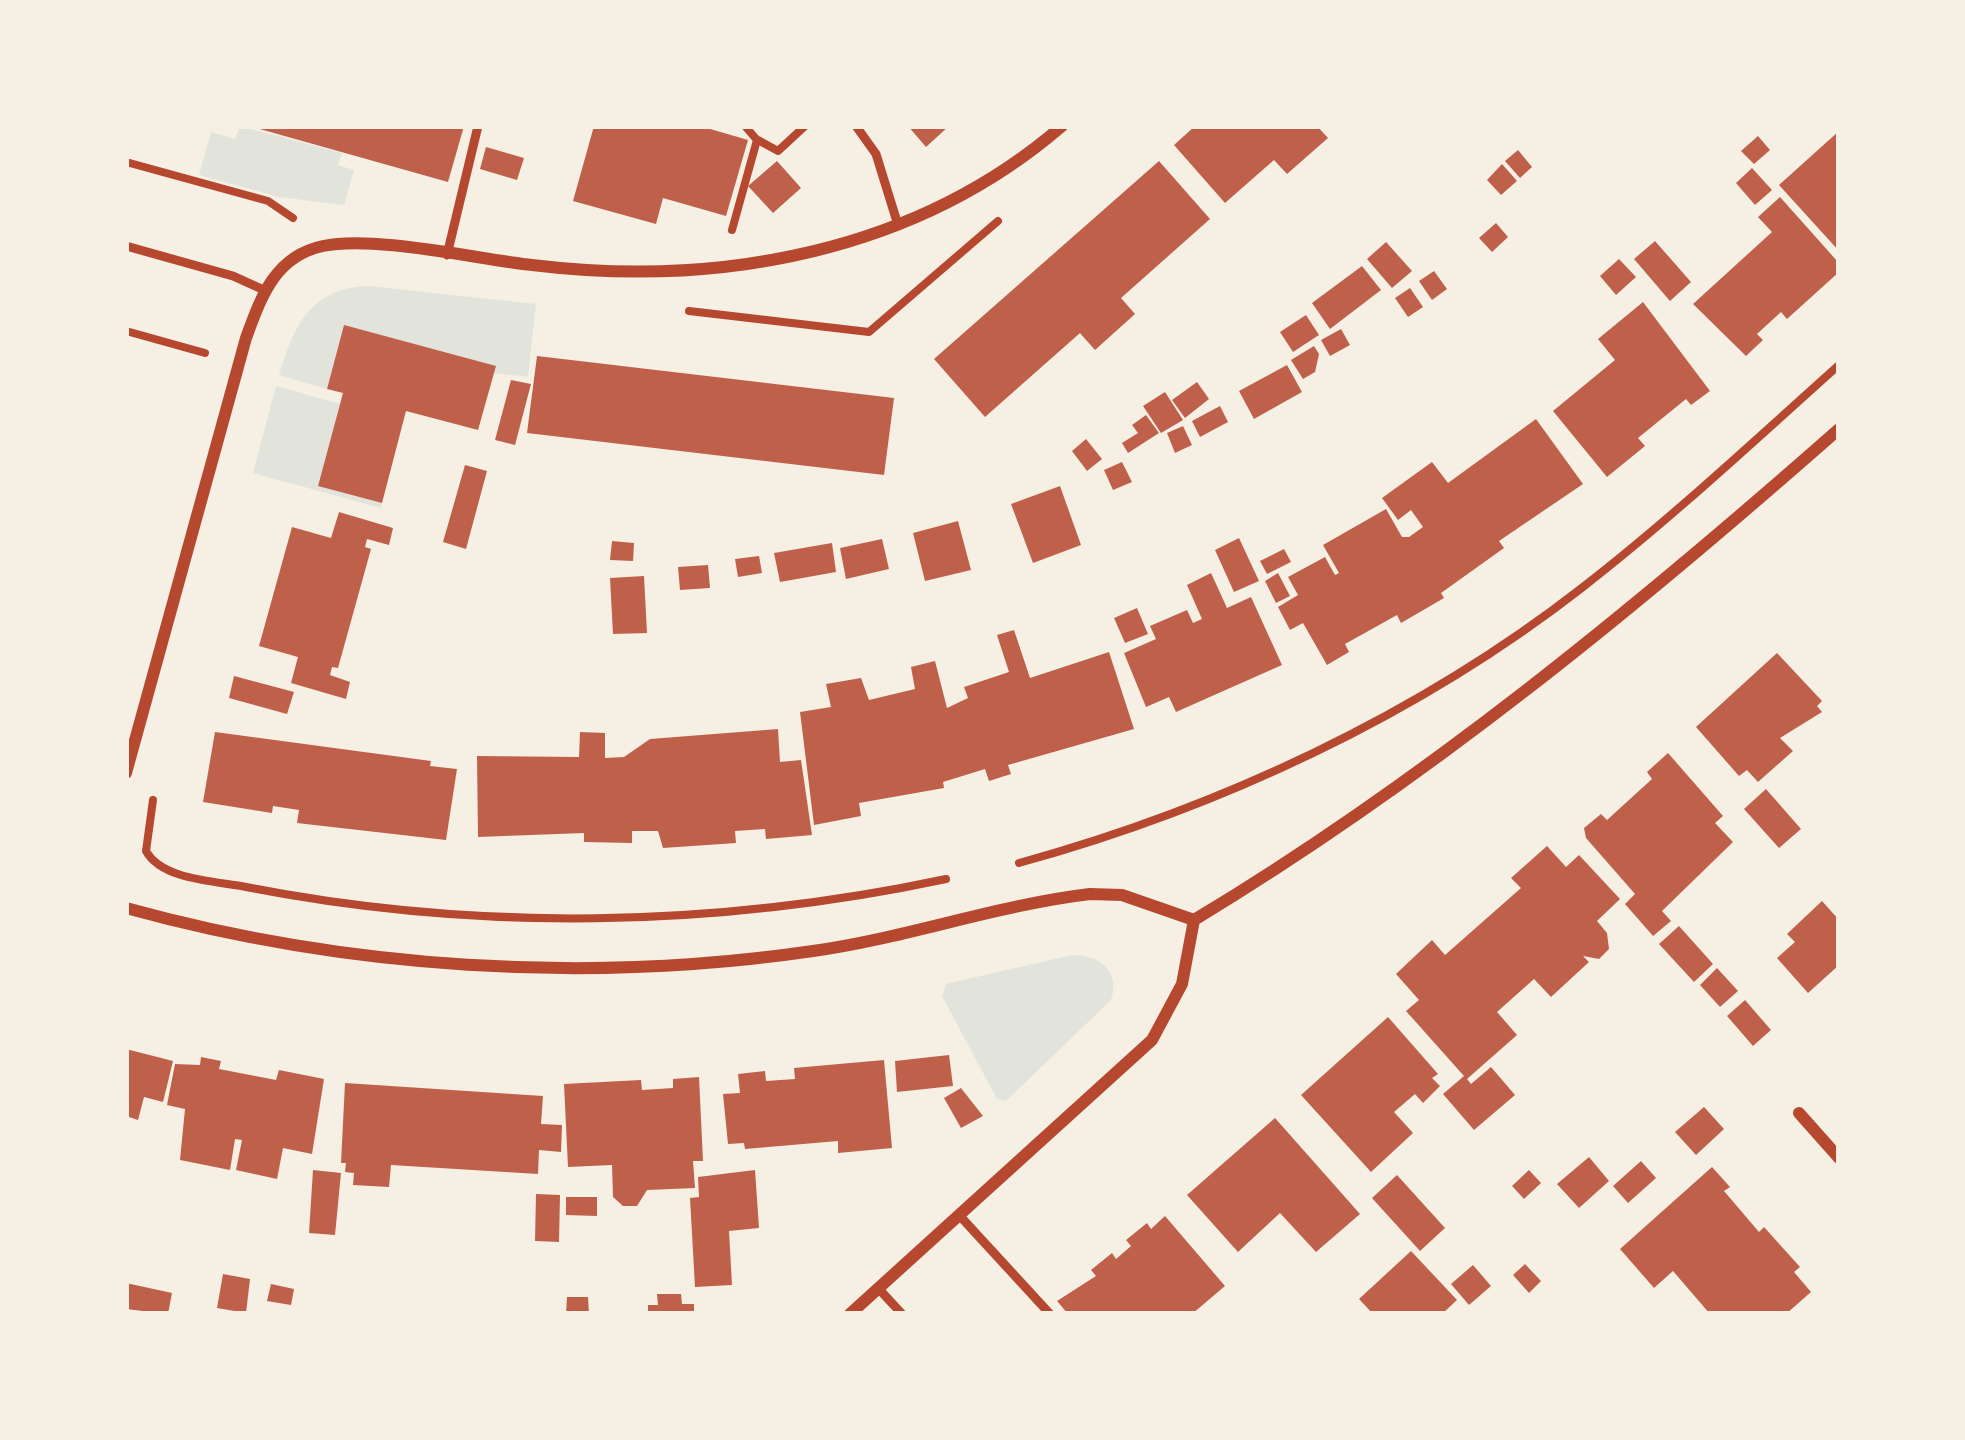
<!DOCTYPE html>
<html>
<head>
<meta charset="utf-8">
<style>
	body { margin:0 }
	#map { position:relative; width:1965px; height:1440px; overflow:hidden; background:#f6efe4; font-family:"Sofia Sans Condensed",sans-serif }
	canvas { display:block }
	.frame { position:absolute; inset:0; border:129px solid #f6efe4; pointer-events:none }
</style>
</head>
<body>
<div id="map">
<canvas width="1965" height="1440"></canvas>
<div class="frame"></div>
</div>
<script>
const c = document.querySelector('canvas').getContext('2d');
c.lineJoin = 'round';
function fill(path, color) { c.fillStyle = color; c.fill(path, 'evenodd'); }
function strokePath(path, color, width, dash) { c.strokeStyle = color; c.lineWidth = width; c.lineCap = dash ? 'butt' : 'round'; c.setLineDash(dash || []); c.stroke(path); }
fill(new Path2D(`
	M 240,126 L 342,153 L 338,165 L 354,170 L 344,205 L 279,197 L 199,175 L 211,132 L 235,139 Z
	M 369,286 L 536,304 L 528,377 L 493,373 L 344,326 L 327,389 L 279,375 C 294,326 310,288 369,286 Z
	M 276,386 L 340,404 L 318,485 L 382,503 L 381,508 L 253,473 Z
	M 1072,955 C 1099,954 1121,972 1111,1000 L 1006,1101 L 997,1099 L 942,996 L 946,984 Z`), '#e2e4dc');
fill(new Path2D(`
	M 249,126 L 464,126 L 448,182 Z
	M 594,126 L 700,126 L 748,140 L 726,216 L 663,198 L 656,224 L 573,201 Z
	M 908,126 L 949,126 L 926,147 Z
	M 1195,126 L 1317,126 L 1328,138 L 1287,174 L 1274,160 L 1225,203 L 1174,145 Z
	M 1839,131 L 1839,251 L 1779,185 Z
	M 1758,136 L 1770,150 L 1754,164 L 1741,151 Z
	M 486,147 L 524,158 L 517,180 L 480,169 Z
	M 1518,150 L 1532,167 L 1520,178 L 1505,161 Z
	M 777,161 L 801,188 L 773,213 L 748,186 Z
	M 1159,161 L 1210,219 L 1121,298 L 1135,314 L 1095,350 L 1080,333 L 985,417 L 934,359 Z
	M 1502,164 L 1517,181 L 1501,195 L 1487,180 Z
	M 1752,168 L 1772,190 L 1755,205 L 1736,183 Z
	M 1780,197 L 1838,262 L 1839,272 L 1787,319 L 1781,312 L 1757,334 L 1763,340 L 1746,356 L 1693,304 L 1772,232 L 1758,217 Z
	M 1496,223 L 1508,237 L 1492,252 L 1479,238 Z
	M 1655,241 L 1691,282 L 1670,301 L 1634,259 Z
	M 1386,242 L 1412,271 L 1392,288 L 1367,259 Z
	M 1619,259 L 1636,277 L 1616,295 L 1600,276 Z
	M 1362,266 L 1381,290 L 1330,329 L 1312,303 Z
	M 1434,271 L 1447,289 L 1432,300 L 1419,281 Z
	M 1410,288 L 1423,307 L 1408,317 L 1395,298 Z
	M 1643,302 L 1710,391 L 1691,405 L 1686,399 L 1638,438 L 1645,446 L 1607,477 L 1553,411 L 1615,360 L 1598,339 Z
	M 1306,315 L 1319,335 L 1293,352 L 1280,332 Z
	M 344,325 L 496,366 L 478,430 L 406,411 L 382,503 L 318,486 L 343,393 L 327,389 Z
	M 1341,329 L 1350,345 L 1330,356 L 1321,340 Z
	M 1314,346 L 1319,354 L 1315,372 L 1303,379 L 1291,360 Z
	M 537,356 L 894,398 L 884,475 L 527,433 Z
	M 1287,365 L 1302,392 L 1254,419 L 1239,391 Z
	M 511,380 L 531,384 L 515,445 L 495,440 Z
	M 1197,382 L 1209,399 L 1185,418 L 1172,400 Z
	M 1165,392 L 1183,420 L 1161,433 L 1143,406 Z
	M 1220,406 L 1228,422 L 1200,437 L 1192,421 Z
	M 1146,415 L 1159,433 L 1128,453 L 1122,443 L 1138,433 L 1132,425 Z
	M 1536,419 L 1583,484 L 1499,541 L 1504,548 L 1441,593 L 1444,598 L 1401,623 L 1397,615 L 1345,644 L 1349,652 L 1327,665 L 1303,623 L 1290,630 L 1278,607 L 1298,595 L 1288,577 L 1325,557 L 1335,575 L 1339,573 L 1323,545 L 1386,509 L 1402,537 L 1409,537 L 1423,527 L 1411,510 L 1398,520 L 1382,498 L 1432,462 L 1448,483 Z
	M 1183,426 L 1192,445 L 1175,453 L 1167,433 Z
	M 1086,439 L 1102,459 L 1087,471 L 1072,451 Z
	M 1122,462 L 1132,482 L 1113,490 L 1104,470 Z
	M 465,465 L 487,471 L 466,549 L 443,542 Z
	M 1060,486 L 1081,545 L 1033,563 L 1011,504 Z
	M 339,512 L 393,528 L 389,545 L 367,539 L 365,547 L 371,549 L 338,668 L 332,667 L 330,675 L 350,682 L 346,699 L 291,683 L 298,657 L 259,646 L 292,527 L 331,538 Z
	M 958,521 L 971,570 L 925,581 L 913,533 Z
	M 1239,538 L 1259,581 L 1234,592 L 1215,550 Z
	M 882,539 L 889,569 L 846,579 L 840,548 Z
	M 612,541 L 634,543 L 633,561 L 610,560 Z
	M 832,543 L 836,572 L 780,582 L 774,553 Z
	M 1284,549 L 1291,562 L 1267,574 L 1260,561 Z
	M 759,556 L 762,573 L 738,577 L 735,559 Z
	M 708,565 L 710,588 L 680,590 L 678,567 Z
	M 1211,573 L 1227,608 L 1251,597 L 1282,665 L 1176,712 L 1169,697 L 1146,707 L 1124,653 L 1156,639 L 1150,626 L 1187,610 L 1193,623 L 1202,619 L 1187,585 Z
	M 1278,573 L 1290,596 L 1276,603 L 1265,581 Z
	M 644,576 L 647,633 L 613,634 L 610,578 Z
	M 1137,608 L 1148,634 L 1125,643 L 1114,618 Z
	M 1014,630 L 1030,678 L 1109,652 L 1134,729 L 1008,765 L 1011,774 L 989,781 L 985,769 L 943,782 L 944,788 L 859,803 L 861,816 L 814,825 L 800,712 L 831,707 L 826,684 L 861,678 L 869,700 L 915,689 L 911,667 L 935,661 L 947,708 L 968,698 L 964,687 L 1009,672 L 997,635 Z
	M 1777,653 L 1822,701 L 1817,706 L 1822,712 L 1780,738 L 1793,751 L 1758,782 L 1747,770 L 1739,776 L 1696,727 Z
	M 234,676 L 294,692 L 287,714 L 229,698 Z
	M 778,729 L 780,762 L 801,760 L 812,835 L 766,839 L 765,829 L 735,831 L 736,843 L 663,848 L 658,831 L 632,831 L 632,843 L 584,842 L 584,833 L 478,837 L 477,756 L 579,757 L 580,732 L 605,733 L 605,758 L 624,757 L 650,739 Z
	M 215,732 L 431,761 L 430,766 L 457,769 L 446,840 L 297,823 L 299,810 L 273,806 L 272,813 L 203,802 Z
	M 1668,753 L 1723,816 L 1715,823 L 1733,842 L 1662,911 L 1671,921 L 1653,936 L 1625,904 L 1635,894 L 1586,838 L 1584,828 L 1601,814 L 1607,820 L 1652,779 L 1647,772 Z
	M 1766,789 L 1801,829 L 1779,848 L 1744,809 Z
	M 1547,846 L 1566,867 L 1579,855 L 1620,899 L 1597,921 L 1607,933 L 1609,949 L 1599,959 L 1583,956 L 1589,962 L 1551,997 L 1534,979 L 1497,1012 L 1517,1035 L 1467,1079 L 1471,1084 L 1491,1067 L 1515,1095 L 1474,1130 L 1443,1094 L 1464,1076 L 1406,1011 L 1419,1000 L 1396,974 L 1432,940 L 1445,955 L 1521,888 L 1511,878 Z
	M 1822,901 L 1839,920 L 1839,965 L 1808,993 L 1777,958 L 1795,942 L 1787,934 Z
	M 1679,926 L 1713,964 L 1694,982 L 1659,944 Z
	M 1717,968 L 1738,991 L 1720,1007 L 1700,985 Z
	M 1745,1000 L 1771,1030 L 1753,1046 L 1727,1016 Z
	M 1388,1017 L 1438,1074 L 1432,1078 L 1440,1086 L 1423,1103 L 1415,1094 L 1394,1112 L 1413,1133 L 1371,1172 L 1301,1095 Z
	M 126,1049 L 173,1061 L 163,1102 L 144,1097 L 138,1120 L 126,1116 Z
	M 949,1055 L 953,1086 L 897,1092 L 895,1061 Z
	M 201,1057 L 221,1061 L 219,1069 L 276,1080 L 279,1070 L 324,1079 L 312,1154 L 283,1148 L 277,1179 L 236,1170 L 242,1140 L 235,1139 L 230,1170 L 180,1160 L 185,1109 L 167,1105 L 175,1064 L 200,1065 Z
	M 884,1060 L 892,1148 L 838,1153 L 838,1141 L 745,1149 L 744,1143 L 728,1144 L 723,1094 L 740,1093 L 738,1074 L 765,1071 L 766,1081 L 795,1079 L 794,1068 Z
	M 699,1077 L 703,1161 L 693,1161 L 695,1188 L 647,1190 L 637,1206 L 623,1206 L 613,1197 L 612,1165 L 568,1167 L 564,1084 L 641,1080 L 642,1090 L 673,1088 L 673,1079 Z
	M 345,1083 L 543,1096 L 541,1124 L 562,1125 L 561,1152 L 539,1150 L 538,1174 L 391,1165 L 389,1187 L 353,1185 L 354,1173 L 345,1172 L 346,1163 L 341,1163 Z
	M 961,1088 L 983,1116 L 961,1128 L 944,1098 Z
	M 1704,1107 L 1724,1129 L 1696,1155 L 1675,1132 Z
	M 1275,1118 L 1360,1214 L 1316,1252 L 1280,1213 L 1238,1252 L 1187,1195 Z
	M 1589,1157 L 1609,1181 L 1579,1208 L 1557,1184 Z
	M 1641,1161 L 1656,1178 L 1628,1203 L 1613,1186 Z
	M 1712,1167 L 1730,1187 L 1724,1191 L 1759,1232 L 1764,1227 L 1800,1267 L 1794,1272 L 1811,1292 L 1786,1314 L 1710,1314 L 1673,1271 L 1654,1288 L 1620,1249 Z
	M 313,1170 L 341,1173 L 335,1235 L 309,1233 Z
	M 755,1170 L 759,1228 L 729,1231 L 732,1285 L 695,1287 L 690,1198 L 699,1197 L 698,1177 Z
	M 1529,1170 L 1541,1183 L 1524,1199 L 1512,1186 Z
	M 1397,1175 L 1445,1228 L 1420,1251 L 1372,1198 Z
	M 536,1194 L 560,1195 L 559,1242 L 535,1241 Z
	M 566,1197 L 597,1197 L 597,1216 L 566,1215 Z
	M 1165,1216 L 1225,1286 L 1192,1314 L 1068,1314 L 1057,1301 L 1096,1276 L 1091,1270 L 1112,1253 L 1116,1259 L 1131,1246 L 1126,1240 L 1147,1223 L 1151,1229 Z
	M 1411,1251 L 1457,1300 L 1442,1314 L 1373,1314 L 1359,1299 Z
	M 1525,1264 L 1541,1281 L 1529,1293 L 1513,1275 Z
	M 1473,1265 L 1491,1286 L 1469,1305 L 1451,1284 Z
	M 223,1274 L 250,1279 L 246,1313 L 217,1308 Z
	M 126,1283 L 172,1293 L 168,1314 L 126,1309 Z
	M 271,1284 L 294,1289 L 291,1305 L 267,1301 Z
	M 657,1294 L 681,1294 L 682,1304 L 694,1304 L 694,1314 L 648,1314 L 648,1305 L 658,1305 Z
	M 567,1297 L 588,1297 L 589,1314 L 566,1314 Z`), '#bf614a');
strokePath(new Path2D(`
	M 758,140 L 778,151 L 805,126
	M 126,162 L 268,201 L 293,218
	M 732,230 L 757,140 L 745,126
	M 689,311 L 869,332 L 998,221
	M 126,331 L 205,353
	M 153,800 L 146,851 C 162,880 215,881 246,887 C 476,932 716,928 946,879
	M 1019,863 C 1219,808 1419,715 1583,587 C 1672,518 1755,440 1839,365`), '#b5482f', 8);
strokePath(new Path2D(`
	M 856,126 L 876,154 L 898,225
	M 126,246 L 233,276 L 264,290
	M 447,255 L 478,126
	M 959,1215 L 1050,1314
	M 878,1288 L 902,1314`), '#b5482f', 9);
strokePath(new Path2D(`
	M 126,773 L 246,338 C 261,297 275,256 323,246 C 373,235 477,259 532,265 C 720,288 916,252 1062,126
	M 126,908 C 347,969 587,984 813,951 C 906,938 997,905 1090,894 L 1122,895 L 1194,920 C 1425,781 1637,607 1839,429
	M 1799,1113 L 1839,1158
	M 850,1314 L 1152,1040 L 1182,984 L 1194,920`), '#b5482f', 12);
</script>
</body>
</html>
